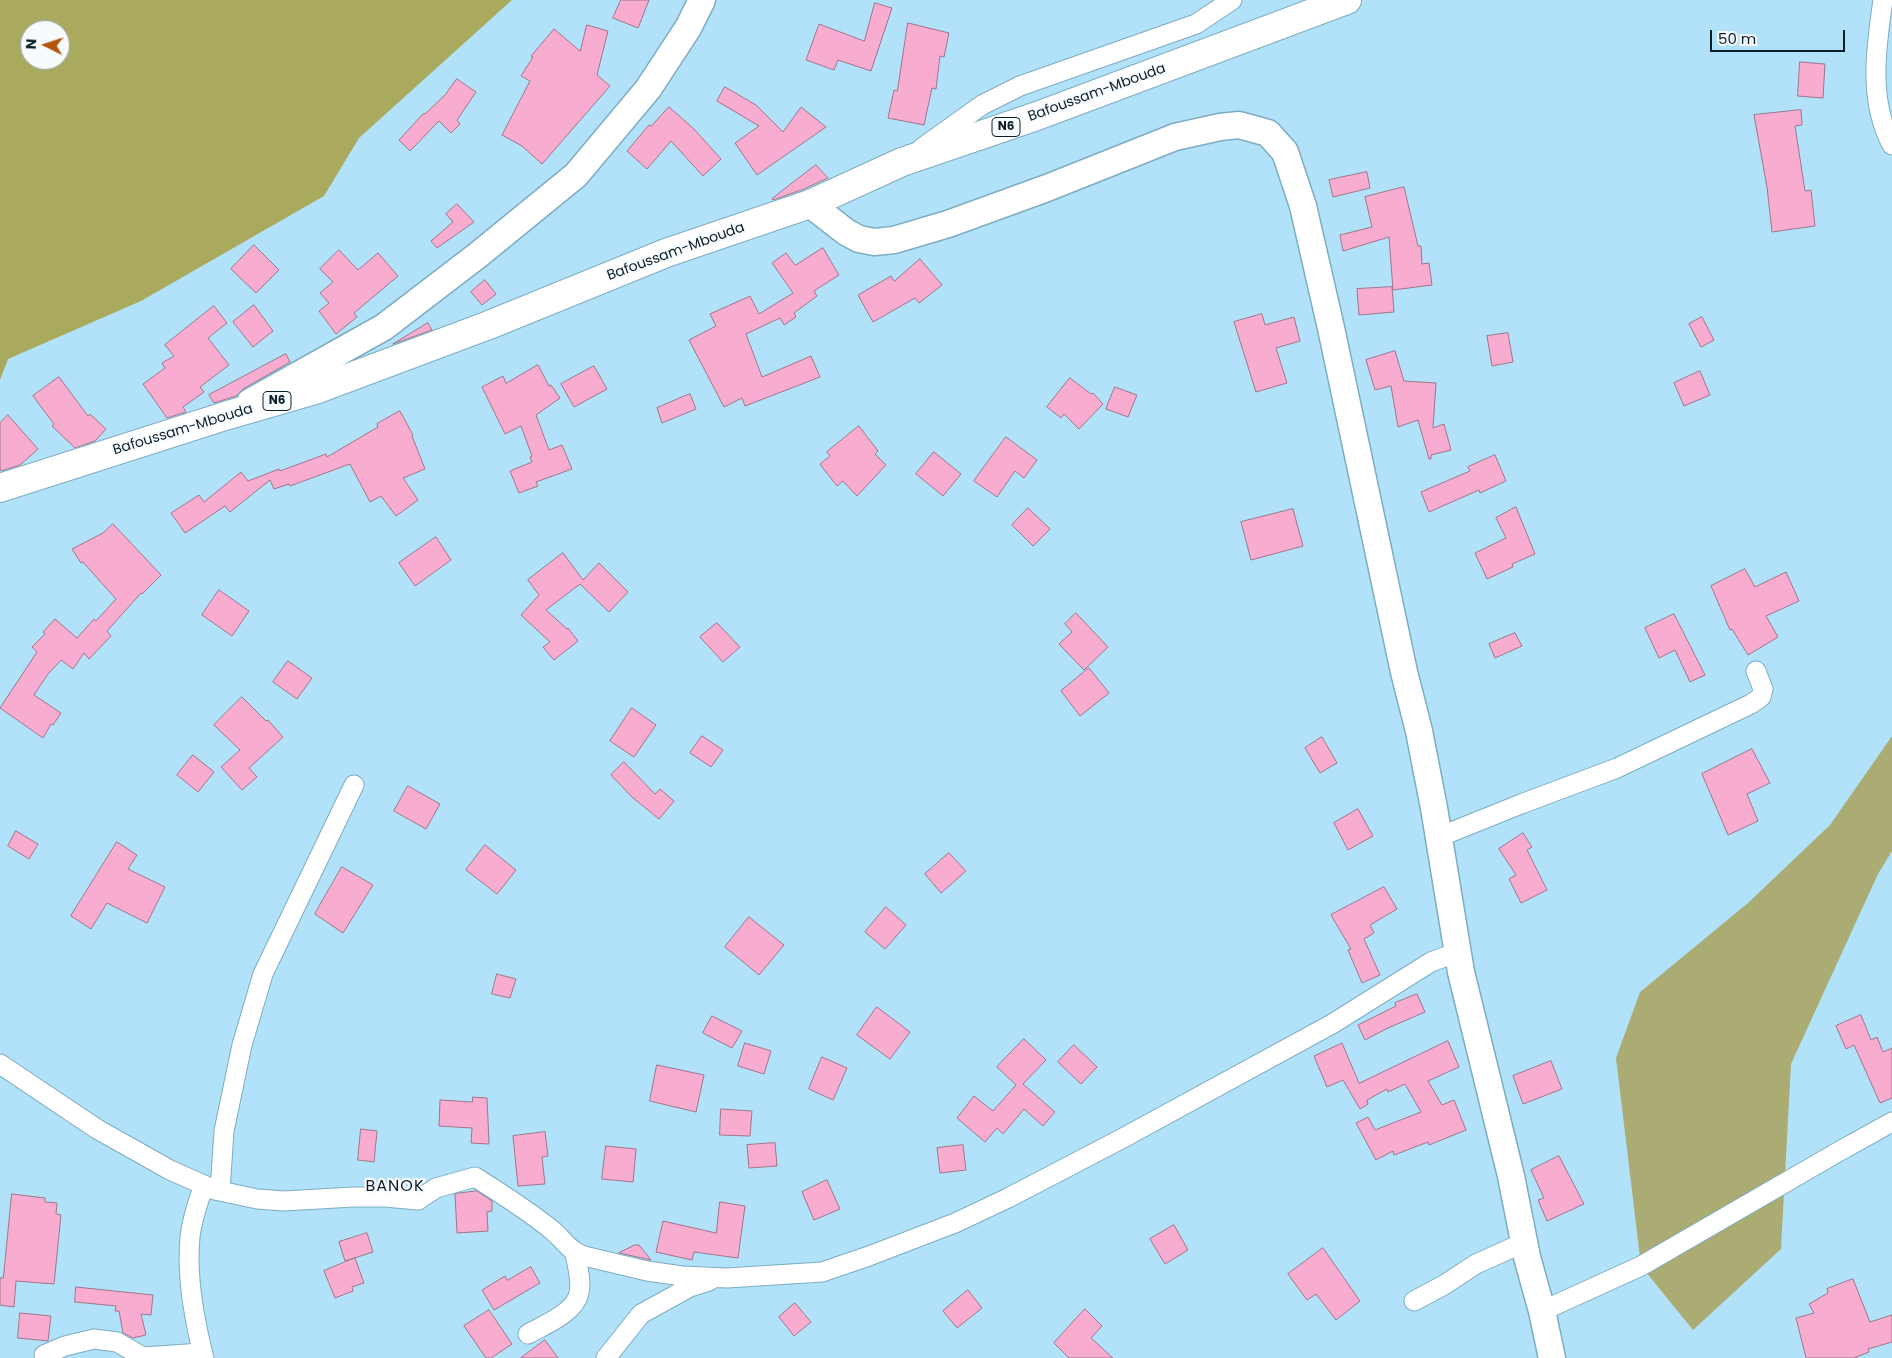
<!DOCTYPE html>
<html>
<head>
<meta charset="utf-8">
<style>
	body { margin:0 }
	#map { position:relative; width:1892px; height:1358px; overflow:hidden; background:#b1e2fa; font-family:Poppins,sans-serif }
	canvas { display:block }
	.north { position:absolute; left:20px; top:20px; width:50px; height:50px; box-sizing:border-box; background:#f7fbfe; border:1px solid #99a3a8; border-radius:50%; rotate:274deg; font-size:14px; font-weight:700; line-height:20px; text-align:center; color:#0c1f28 }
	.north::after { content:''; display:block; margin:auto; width:18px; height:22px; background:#b5550f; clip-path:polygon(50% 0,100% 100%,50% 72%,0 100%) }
	.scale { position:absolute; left:1710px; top:30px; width:135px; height:22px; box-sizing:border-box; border:2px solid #0c1f28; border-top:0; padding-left:6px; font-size:15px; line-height:18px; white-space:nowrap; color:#0c1f28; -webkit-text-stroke:4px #f7fbfe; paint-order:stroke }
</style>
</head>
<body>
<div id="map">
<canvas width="1892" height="1358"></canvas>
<div class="north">N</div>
<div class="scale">50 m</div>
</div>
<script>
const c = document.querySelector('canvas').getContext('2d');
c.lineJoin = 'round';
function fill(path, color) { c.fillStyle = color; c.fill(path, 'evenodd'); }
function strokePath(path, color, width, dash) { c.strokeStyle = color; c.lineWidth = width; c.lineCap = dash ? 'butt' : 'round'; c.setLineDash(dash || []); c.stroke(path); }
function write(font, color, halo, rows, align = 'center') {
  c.font = font + ' Poppins,sans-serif'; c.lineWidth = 4.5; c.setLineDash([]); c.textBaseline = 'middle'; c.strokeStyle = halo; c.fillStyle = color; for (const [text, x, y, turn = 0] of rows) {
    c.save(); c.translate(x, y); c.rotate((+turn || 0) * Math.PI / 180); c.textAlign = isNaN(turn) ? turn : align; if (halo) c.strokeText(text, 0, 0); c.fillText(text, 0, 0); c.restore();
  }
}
fill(new Path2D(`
	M 1892,736 L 1892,851 L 1878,874 L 1791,1064 L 1781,1249 L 1693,1330 L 1641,1266 L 1616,1058 L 1640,992 L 1748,903 L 1830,825 Z`), '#abac74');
fill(new Path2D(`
	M 0,0 L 512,0 L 359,138 L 324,196 L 141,301 L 8,359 L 0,380 ZM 30,30 L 60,30 L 60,60 L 30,60 Z`), '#a9aa5e');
const building = new Path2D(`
	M 621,0 L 649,0 L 638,28 L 613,18 Z
	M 875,3 L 892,8 L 871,71 L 838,60 L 834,70 L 806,60 L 819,24 L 864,41 Z
	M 908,23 L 949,33 L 944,57 L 940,56 L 936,89 L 932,88 L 924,125 L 888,118 L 894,90 L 897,91 Z
	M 587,25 L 608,31 L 597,75 L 610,86 L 542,164 L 522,146 L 502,135 L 530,81 L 521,76 L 533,57 L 531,56 L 554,29 L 580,51 Z
	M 1800,62 L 1825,64 L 1823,98 L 1798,96 Z
	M 457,79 L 476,92 L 457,120 L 460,124 L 451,133 L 439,121 L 410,151 L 399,140 L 424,113 L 425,114 L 445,95 Z
	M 725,87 L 756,105 L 783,132 L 801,107 L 826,127 L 757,175 L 735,143 L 759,126 L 717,101 Z
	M 669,107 L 694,129 L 721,159 L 703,176 L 671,141 L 647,169 L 627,151 L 649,125 L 651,126 Z
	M 1801,110 L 1802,125 L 1795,126 L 1805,191 L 1811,190 L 1815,226 L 1772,232 L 1767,187 L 1754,115 Z
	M 816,165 L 828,178 L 804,189 L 773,200 L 772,199 Z
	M 1367,172 L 1370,188 L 1333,197 L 1329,180 Z
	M 1404,187 L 1418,246 L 1421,246 L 1422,264 L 1429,263 L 1432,285 L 1393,290 L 1389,237 L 1343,251 L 1340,235 L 1372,227 L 1365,197 Z
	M 457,204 L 474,222 L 437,248 L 431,241 L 453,222 L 446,214 Z
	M 254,245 L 279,270 L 256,293 L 231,269 Z
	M 823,248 L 839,275 L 814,291 L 817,296 L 794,313 L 796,317 L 784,325 L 780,318 L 746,334 L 762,377 L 811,356 L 820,377 L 745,406 L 742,398 L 724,407 L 689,340 L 716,326 L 710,314 L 750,296 L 759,314 L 793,293 L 772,263 L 786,253 L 795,265 Z
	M 339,250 L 358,270 L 378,253 L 398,276 L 354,313 L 357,317 L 336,334 L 319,311 L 329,303 L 320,293 L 333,282 L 320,269 Z
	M 920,259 L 942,285 L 919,303 L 915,298 L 873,322 L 858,295 L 891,276 L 894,281 Z
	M 485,280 L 496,294 L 482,305 L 471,292 Z
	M 1392,287 L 1394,312 L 1359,315 L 1357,289 Z
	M 254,305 L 273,331 L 253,347 L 233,322 Z
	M 214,306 L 227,323 L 208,338 L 229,365 L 200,387 L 204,392 L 183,407 L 186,412 L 167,418 L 143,384 L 165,368 L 162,363 L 174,356 L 165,345 Z
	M 1262,314 L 1265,325 L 1294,317 L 1300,341 L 1276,348 L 1287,383 L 1256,392 L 1234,322 Z
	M 1702,317 L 1714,340 L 1701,347 L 1689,324 Z
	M 428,323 L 432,330 L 393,344 Z
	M 1508,333 L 1513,362 L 1492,366 L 1487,336 Z
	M 1395,351 L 1404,381 L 1436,383 L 1433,428 L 1444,424 L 1451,450 L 1431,455 L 1431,459 L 1429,459 L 1418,420 L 1398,427 L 1391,386 L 1375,390 L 1366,360 Z
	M 286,354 L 290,362 L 243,389 L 236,396 L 214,403 L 209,395 Z
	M 538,365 L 549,386 L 551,385 L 560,398 L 536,415 L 549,450 L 562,445 L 572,469 L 536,482 L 538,486 L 519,493 L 510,471 L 532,462 L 530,457 L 532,456 L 521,426 L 505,434 L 482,387 L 503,376 L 506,383 Z
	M 594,366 L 607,389 L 574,407 L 561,384 Z
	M 1700,371 L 1710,395 L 1684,406 L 1674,383 Z
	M 59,377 L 88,416 L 90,414 L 106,429 L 95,441 L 75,448 L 52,426 L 54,424 L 33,396 Z
	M 1070,378 L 1091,394 L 1093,393 L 1103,404 L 1079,429 L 1064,414 L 1061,418 L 1047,407 Z
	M 1115,387 L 1137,395 L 1128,417 L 1106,409 Z
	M 690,394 L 696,409 L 662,423 L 657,408 Z
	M 400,411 L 413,435 L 412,436 L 425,469 L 403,478 L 418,500 L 396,516 L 381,496 L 370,502 L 350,464 L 290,486 L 289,484 L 274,489 L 270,480 L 230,512 L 225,506 L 185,533 L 171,513 L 199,495 L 204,502 L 241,472 L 248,481 L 279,469 L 280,471 L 326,454 L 327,457 L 378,427 L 377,424 Z
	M 8,415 L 38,449 L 20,465 L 1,471 L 0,470 L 0,423 Z
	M 859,426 L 878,451 L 875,454 L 886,465 L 857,496 L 843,481 L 837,486 L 820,464 L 830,456 L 827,452 Z
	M 1006,437 L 1037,460 L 1024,478 L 1015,471 L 997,497 L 974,481 Z
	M 934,452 L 961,474 L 943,496 L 916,474 Z
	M 1495,455 L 1506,481 L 1480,493 L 1479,490 L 1429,512 L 1421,492 L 1470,471 L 1468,467 Z
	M 1516,507 L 1535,554 L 1512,564 L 1513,567 L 1487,579 L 1475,553 L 1506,538 L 1496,518 Z
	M 1028,508 L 1050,529 L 1033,546 L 1012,525 Z
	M 1293,509 L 1303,546 L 1251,560 L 1241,522 Z
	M 113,524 L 161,575 L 142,594 L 141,593 L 107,631 L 111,636 L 89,659 L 84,653 L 73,669 L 61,660 L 48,674 L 34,695 L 61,713 L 53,725 L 51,724 L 43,738 L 0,708 L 37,652 L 32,647 L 45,634 L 43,632 L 55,619 L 77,638 L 94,619 L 96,621 L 116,599 L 83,562 L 81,563 L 72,549 L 103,533 Z
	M 436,537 L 451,560 L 415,586 L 399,563 Z
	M 563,553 L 583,580 L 599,563 L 628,592 L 609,612 L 580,584 L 546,610 L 567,629 L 568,628 L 578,641 L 554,660 L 543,647 L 550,642 L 521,615 L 539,595 L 528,580 Z
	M 1745,569 L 1755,587 L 1786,572 L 1799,601 L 1766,616 L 1778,637 L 1748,655 L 1732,629 L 1730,630 L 1711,586 Z
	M 219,590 L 249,611 L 232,636 L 202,615 Z
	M 1076,613 L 1108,647 L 1084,670 L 1059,644 L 1072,632 L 1065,624 Z
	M 1674,614 L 1705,675 L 1690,682 L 1675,650 L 1659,658 L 1645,628 Z
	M 717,623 L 740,647 L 723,662 L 700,637 Z
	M 1515,633 L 1522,646 L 1495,658 L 1489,644 Z
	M 288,661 L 312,678 L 297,699 L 273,682 Z
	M 1089,668 L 1109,693 L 1080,716 L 1061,691 Z
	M 242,697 L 266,721 L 268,720 L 283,737 L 249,768 L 257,777 L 242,790 L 221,767 L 240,750 L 214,725 Z
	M 632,708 L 656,725 L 634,757 L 610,741 Z
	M 702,736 L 723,750 L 711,767 L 690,753 Z
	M 1322,737 L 1337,763 L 1320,773 L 1305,748 Z
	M 1752,749 L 1770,783 L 1747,794 L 1758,821 L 1728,835 L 1702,774 Z
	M 193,755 L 214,772 L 198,792 L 177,775 Z
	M 624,762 L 655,794 L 660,789 L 674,801 L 659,819 L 632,797 L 611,775 Z
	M 408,786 L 440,804 L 426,829 L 394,811 Z
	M 1358,809 L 1373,836 L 1348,850 L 1334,823 Z
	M 16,831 L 38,844 L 29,859 L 8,846 Z
	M 1523,833 L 1532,847 L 1527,850 L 1547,890 L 1521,903 L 1509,879 L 1516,875 L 1499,849 Z
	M 117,842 L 137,855 L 128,869 L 165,887 L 147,923 L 107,903 L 91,929 L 71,916 Z
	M 485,845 L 516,870 L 497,894 L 466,870 Z
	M 949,853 L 966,871 L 941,893 L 925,874 Z
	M 342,867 L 373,885 L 343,933 L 315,914 Z
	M 1384,887 L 1397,909 L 1370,925 L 1374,933 L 1364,939 L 1380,975 L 1362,983 L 1348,950 L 1351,949 L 1331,915 Z
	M 886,907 L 906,925 L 885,949 L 865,932 Z
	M 749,917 L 784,945 L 759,975 L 725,947 Z
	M 497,974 L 516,979 L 510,998 L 492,994 Z
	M 1417,994 L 1425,1012 L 1388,1028 L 1365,1040 L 1358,1025 L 1396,1006 L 1395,1003 Z
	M 877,1007 L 910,1032 L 890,1059 L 857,1035 Z
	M 1861,1015 L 1871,1040 L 1877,1037 L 1883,1052 L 1892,1048 L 1892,1098 L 1880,1103 L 1854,1045 L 1846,1049 L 1836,1026 Z
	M 712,1016 L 742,1031 L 732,1048 L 703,1033 Z
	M 1024,1039 L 1046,1060 L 1023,1084 L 1055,1112 L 1043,1126 L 1024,1109 L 1003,1134 L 997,1128 L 985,1142 L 957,1118 L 974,1096 L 993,1111 L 1016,1085 L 997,1067 Z
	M 1448,1041 L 1459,1067 L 1428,1081 L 1442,1105 L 1454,1100 L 1466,1130 L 1429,1145 L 1428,1142 L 1394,1155 L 1393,1151 L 1376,1160 L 1356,1123 L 1368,1117 L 1375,1130 L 1421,1112 L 1405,1084 L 1388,1092 L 1387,1089 L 1367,1100 L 1368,1104 L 1360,1109 L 1343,1080 L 1327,1087 L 1314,1056 L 1342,1043 L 1359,1083 Z
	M 745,1043 L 771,1051 L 764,1074 L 738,1066 Z
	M 1074,1045 L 1097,1067 L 1081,1084 L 1058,1062 Z
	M 822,1057 L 847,1068 L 833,1100 L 809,1089 Z
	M 1551,1061 L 1562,1089 L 1523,1104 L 1513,1076 Z
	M 657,1065 L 704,1075 L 696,1112 L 650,1101 Z
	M 473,1097 L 487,1098 L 489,1144 L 471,1143 L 472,1128 L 439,1126 L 440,1100 L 472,1102 Z
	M 721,1109 L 752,1111 L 750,1136 L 720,1135 Z
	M 361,1129 L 377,1131 L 374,1162 L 358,1160 Z
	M 545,1132 L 548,1156 L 542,1157 L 545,1184 L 518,1186 L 513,1136 Z
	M 775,1143 L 777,1166 L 749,1168 L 747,1145 Z
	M 963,1145 L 966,1170 L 940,1173 L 937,1148 Z
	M 606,1146 L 636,1149 L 633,1182 L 602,1179 Z
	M 1559,1156 L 1584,1204 L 1547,1221 L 1538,1200 L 1544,1198 L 1531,1170 Z
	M 827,1180 L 840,1209 L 814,1220 L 802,1192 Z
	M 477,1191 L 492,1201 L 492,1211 L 487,1212 L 488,1231 L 457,1233 L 455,1194 Z
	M 12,1194 L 45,1198 L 45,1202 L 57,1203 L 56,1214 L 61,1215 L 54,1284 L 16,1281 L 14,1307 L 0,1305 L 0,1278 L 3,1278 Z
	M 720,1202 L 745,1206 L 738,1258 L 694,1252 L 692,1260 L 656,1252 L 663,1221 L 716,1233 Z
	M 1174,1225 L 1188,1250 L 1165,1264 L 1150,1239 Z
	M 367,1233 L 373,1252 L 345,1261 L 339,1242 Z
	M 635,1245 L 639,1245 L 651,1260 L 619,1253 Z
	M 1323,1248 L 1360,1301 L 1336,1320 L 1316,1294 L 1307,1300 L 1288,1274 Z
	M 355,1258 L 364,1283 L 352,1287 L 353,1291 L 335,1298 L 324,1271 Z
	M 531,1267 L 540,1283 L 494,1310 L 482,1290 L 505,1276 L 507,1280 Z
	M 1853,1279 L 1870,1322 L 1892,1315 L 1892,1342 L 1868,1349 L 1869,1352 L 1854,1358 L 1806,1358 L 1796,1318 L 1814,1313 L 1809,1304 L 1828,1293 L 1827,1289 Z
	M 76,1287 L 153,1295 L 151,1315 L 141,1314 L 146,1335 L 133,1338 L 123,1333 L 119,1311 L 115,1311 L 116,1306 L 75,1302 Z
	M 968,1290 L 982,1308 L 957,1328 L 943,1311 Z
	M 795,1303 L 811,1322 L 794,1336 L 779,1317 Z
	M 1085,1309 L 1102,1326 L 1091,1338 L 1113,1358 L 1069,1358 L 1054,1343 Z
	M 489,1310 L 512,1344 L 491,1358 L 486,1358 L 464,1326 Z
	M 20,1313 L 51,1316 L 48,1341 L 18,1338 Z
	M 545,1340 L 558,1358 L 521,1358 Z`);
fill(building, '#f7acd0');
strokePath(building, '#a07589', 1);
const street = new Path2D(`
	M 1883,0 C 1876,48 1868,100 1892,145
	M 922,148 L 982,105 L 1020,86 L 1196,24 L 1232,0
	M 1439,837 L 1521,804 L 1617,768 L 1751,704 L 1761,697 L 1763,689 L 1756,671
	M 0,1064 L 97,1129 L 170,1170 L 215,1190 L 257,1199 L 284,1201 L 353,1197 L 385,1197 L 418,1200 L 436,1188 L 475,1177 C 502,1194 527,1210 552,1230 C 563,1239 570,1252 584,1256 L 647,1271 L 682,1276 L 727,1278 L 822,1272 L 869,1256 L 955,1223 L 1008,1198 L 1123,1138 L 1332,1024 L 1431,962 L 1458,952
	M 220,1191 L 224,1131 L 242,1045 L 263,974 L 354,785
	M 1414,1301 L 1444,1285 L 1476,1264 L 1525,1242
	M 1542,1311 L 1641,1266 L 1838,1152 L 1892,1122
	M 528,1334 C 544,1325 575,1313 579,1293 C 582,1280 577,1266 575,1253
	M 44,1355 L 65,1346 L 94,1339 L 117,1342 L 143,1357 L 202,1353
	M 204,1358 C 194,1319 186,1277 190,1237 C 192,1219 198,1202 204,1185
	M 606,1358 L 641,1314 L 690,1287 L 709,1281`);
const secondary = new Path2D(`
	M 810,204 L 846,232 L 859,239 L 874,242 L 894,240 L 948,224 L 1047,188 L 1175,137 L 1220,127 L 1239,125 L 1268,133 L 1285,152 L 1303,206 L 1331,328 L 1404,672 L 1419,731 L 1434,808 L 1461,972 L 1511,1176 L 1527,1257 L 1542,1311 L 1552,1358
	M 250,402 L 384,327 L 478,255 L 576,175 L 648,89 L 688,28 L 702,0`);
const highway = new Path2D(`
	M 0,488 L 225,416 L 318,389 L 489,325 L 666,253 L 810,204 L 902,162 L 1037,116 L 1347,0`);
strokePath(street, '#7dacc3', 21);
strokePath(secondary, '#7dacc3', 29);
strokePath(highway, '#7dacc3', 30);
strokePath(street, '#fff', 19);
strokePath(secondary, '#fff', 26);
strokePath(highway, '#fff', 28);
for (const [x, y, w] of [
	[1006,127,28],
	[277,401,28]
]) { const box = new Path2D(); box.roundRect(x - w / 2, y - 9.5, w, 19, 4); c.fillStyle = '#f7fbfe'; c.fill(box); strokePath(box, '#0c1f28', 1); }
write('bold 12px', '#0c1f28', null, [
	["N6",1006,127],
	["N6",277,401]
]);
write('14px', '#0c1f28', '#f7fbfe', [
	["Bafoussam-Mbouda",1097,93,-20],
	["Bafoussam-Mbouda",676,252,-20],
	["Bafoussam-Mbouda",183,430,-17]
]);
c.letterSpacing = '1px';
write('16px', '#0c1f28', '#f7fbfe', [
	["BANOK",395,1187]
]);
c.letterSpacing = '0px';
</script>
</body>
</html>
